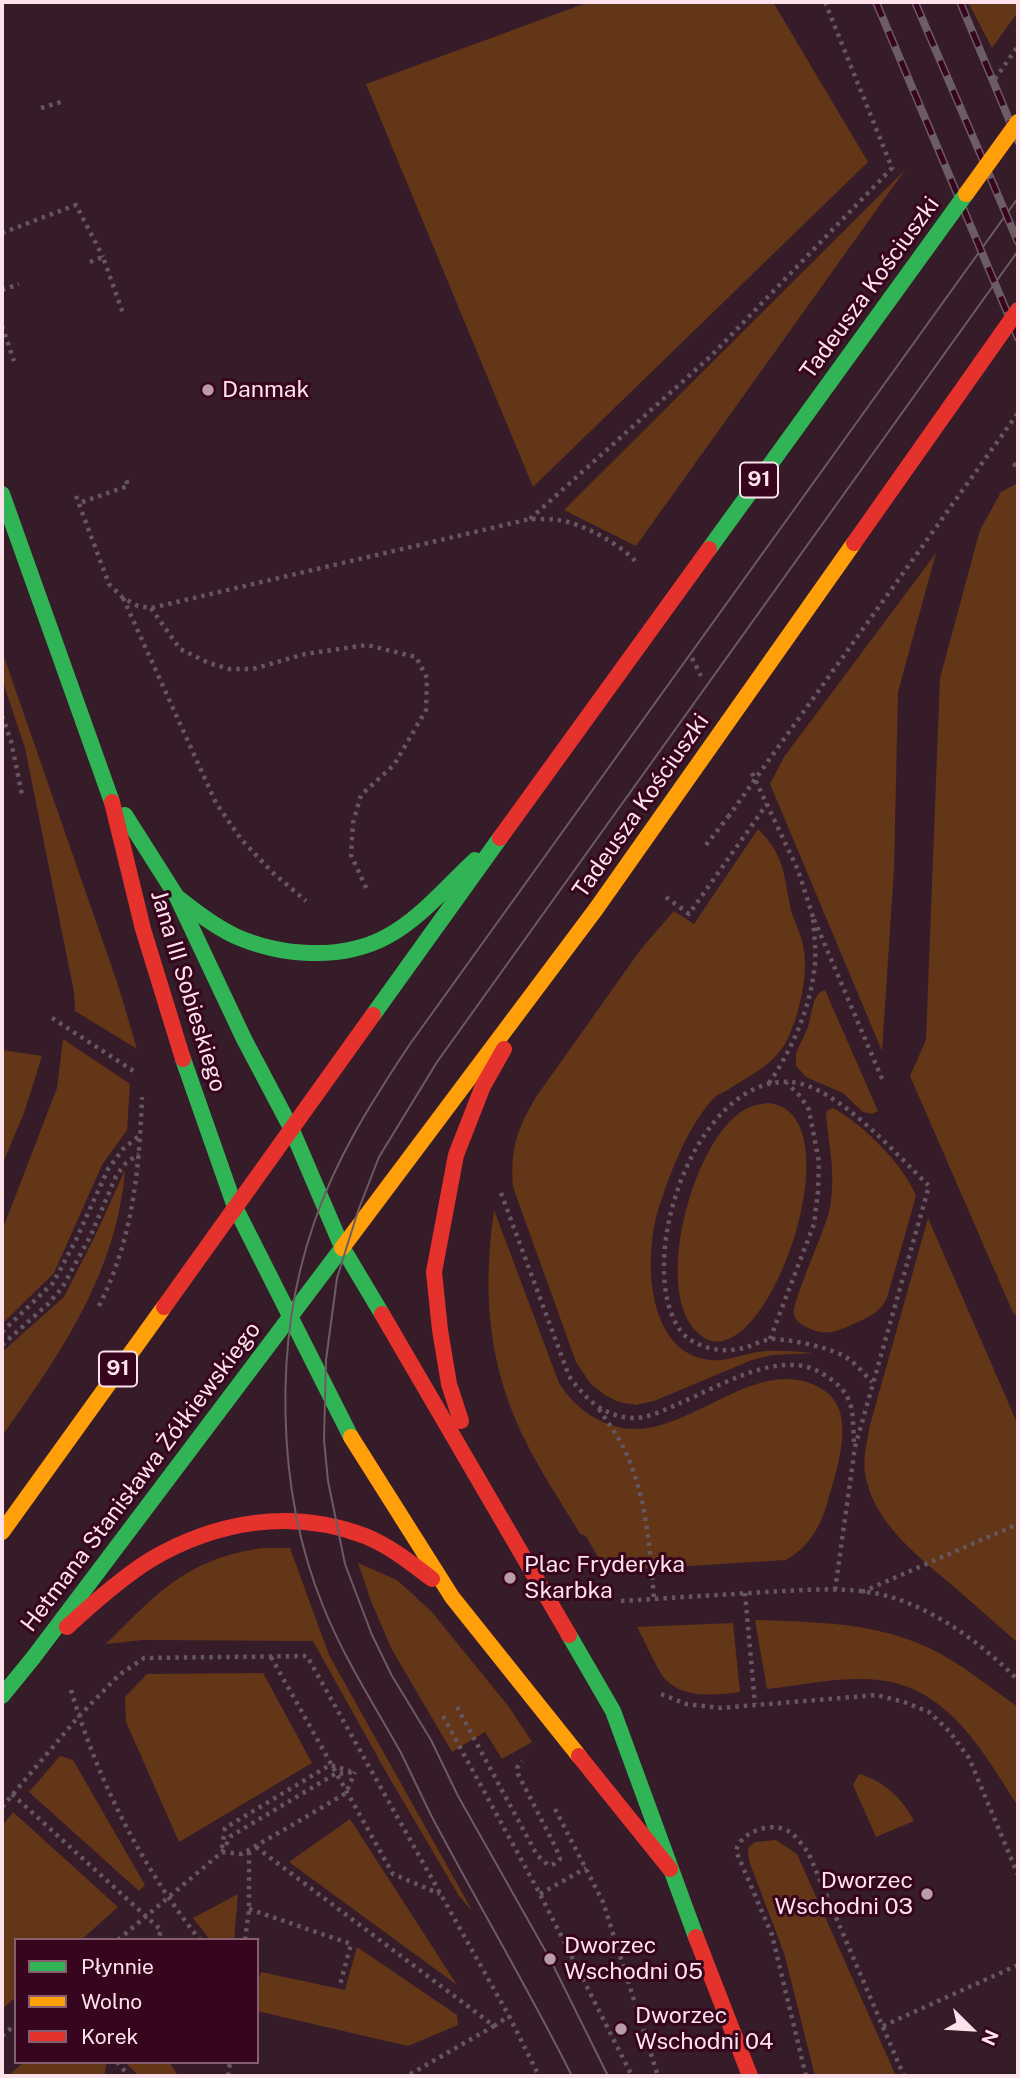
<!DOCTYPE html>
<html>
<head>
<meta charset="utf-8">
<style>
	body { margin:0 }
	#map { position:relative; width:1020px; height:2078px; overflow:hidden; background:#361b28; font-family:"Public Sans",sans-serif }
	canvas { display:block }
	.frame { position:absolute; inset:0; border:4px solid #fee2eb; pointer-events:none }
	.legend { position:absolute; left:14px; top:1938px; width:245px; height:126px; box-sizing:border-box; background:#37051e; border:2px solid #875d70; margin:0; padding:9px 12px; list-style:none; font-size:21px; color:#fee2eb }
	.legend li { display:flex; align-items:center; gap:14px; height:35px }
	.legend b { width:35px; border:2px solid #875d70 }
	.north { position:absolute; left:936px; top:1994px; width:70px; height:70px; -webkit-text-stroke:5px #37051e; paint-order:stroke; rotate:114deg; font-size:19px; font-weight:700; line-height:28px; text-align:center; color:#fee2eb }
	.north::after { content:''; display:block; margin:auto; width:24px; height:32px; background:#fee2eb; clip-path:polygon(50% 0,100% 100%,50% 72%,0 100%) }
</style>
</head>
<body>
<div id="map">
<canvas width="1020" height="2078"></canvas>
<div class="frame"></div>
<ul class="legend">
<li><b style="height:9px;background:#30b455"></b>Płynnie</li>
<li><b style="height:9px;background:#ff9f0a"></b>Wolno</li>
<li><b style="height:9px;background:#e5322d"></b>Korek</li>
</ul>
<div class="north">N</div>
</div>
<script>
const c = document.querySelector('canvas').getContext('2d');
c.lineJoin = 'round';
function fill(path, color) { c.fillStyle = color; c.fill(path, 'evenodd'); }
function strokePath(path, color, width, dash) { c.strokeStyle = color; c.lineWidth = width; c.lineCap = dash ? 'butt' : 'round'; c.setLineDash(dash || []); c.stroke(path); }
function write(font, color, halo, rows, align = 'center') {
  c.font = font + ' "Public Sans",sans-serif'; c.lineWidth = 6; c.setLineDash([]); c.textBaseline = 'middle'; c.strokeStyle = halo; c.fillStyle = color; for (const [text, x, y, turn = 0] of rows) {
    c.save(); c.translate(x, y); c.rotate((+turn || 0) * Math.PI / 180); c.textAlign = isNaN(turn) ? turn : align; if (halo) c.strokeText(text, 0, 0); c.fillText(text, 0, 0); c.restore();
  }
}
fill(new Path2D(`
	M 589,2 L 773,2 L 868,162 L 533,487 L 366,84 Z
	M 968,2 L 1018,2 L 1018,12 L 992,48 Z
	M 905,170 L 636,546 L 564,510 Z
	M 1018,483 L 1018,1312 L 1014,1315 L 910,1076 L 926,1040 L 940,678 L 980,530 L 1001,492 Z
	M 936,553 L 898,692 L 894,869 L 882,1051 L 770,784 L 784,757 Z
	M 2,651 L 118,985 L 137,1049 L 75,1011 L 74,992 L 25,748 L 2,679 Z
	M 758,829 C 786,857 783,874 791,910 C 794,922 801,933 803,945 C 809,973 800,1012 788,1038 C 776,1064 752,1074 729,1089 C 724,1092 716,1095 712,1100 C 686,1129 668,1178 657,1214 C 644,1261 647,1353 710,1360 C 728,1362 748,1352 767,1351 C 782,1350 799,1352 814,1353 L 772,1355 L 752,1360 L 654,1401 L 636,1405 L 619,1402 L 605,1395 L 590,1383 L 576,1362 L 513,1187 C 510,1150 517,1129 536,1097 L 641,949 L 674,911 L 694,924 Z
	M 825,990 L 878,1111 L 872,1114 L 863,1112 L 843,1093 L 806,1077 L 796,1066 L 796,1053 L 808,1027 L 814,1001 L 819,993 Z
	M 63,1039 L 130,1084 L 127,1130 L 102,1165 L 54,1273 L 2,1324 L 2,1231 L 57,1088 Z
	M 2,1050 L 42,1056 L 24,1113 L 2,1165 Z
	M 768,1103 C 864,1112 758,1405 694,1329 C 655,1282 693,1148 738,1114 C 747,1107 757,1104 768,1103 Z
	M 833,1108 C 863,1124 904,1165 916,1196 L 887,1298 C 880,1314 864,1319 849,1326 C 832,1334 820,1335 804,1326 C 799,1323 795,1319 794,1314 C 792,1301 826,1229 830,1207 C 836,1175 829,1146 826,1115 L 828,1110 Z
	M 125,1170 C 117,1272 60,1355 2,1436 L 2,1352 L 64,1297 L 95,1236 Z
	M 494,1210 L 559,1383 C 576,1410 605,1430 638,1429 C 698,1427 765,1350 825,1391 C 857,1413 837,1470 828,1501 C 820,1527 810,1546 786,1560 L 606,1571 L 586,1536 L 580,1534 C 563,1505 543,1476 528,1446 C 488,1369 482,1294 494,1210 Z
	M 928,1218 L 1018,1425 L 1018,1643 C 996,1624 975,1605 953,1586 C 918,1556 873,1523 865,1473 C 863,1458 867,1441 870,1425 Z
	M 263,1548 L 290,1548 L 329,1655 L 473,1912 L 459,1896 L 386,1772 L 313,1641 L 143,1640 L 106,1644 C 157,1593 188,1558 263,1548 Z
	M 358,1563 L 397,1580 L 431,1611 L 509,1707 L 532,1742 L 502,1759 L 485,1732 L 452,1752 L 391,1648 L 371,1601 Z
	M 755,1620 C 814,1622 875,1622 929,1648 C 961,1663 989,1687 1018,1707 L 1018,1806 C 984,1753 949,1688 879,1680 C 843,1676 803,1685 767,1689 Z
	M 733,1623 L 740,1692 C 718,1695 684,1699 666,1680 C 657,1670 645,1641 637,1627 Z
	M 263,1673 L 312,1763 L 179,1842 L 126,1722 L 125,1697 L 147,1674 Z
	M 60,1756 L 73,1760 L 145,1885 L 139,1891 L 29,1792 Z
	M 859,1774 C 884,1781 903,1799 914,1821 L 876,1837 L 853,1785 Z
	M 13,1812 L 118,1907 L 81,1940 L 16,1940 L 16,1997 L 2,2009 L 2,1826 Z
	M 350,1819 L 457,1985 L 289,1862 Z
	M 776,1840 L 797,1854 L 896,2076 L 815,2076 L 784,1953 L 749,1861 L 748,1848 L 755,1842 Z
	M 238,1894 L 234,1940 L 210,1940 L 193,1918 Z
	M 357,1947 L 457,2015 L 458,2025 L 408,2046 L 257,2011 L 257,1985 L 261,1972 L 345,1990 Z
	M 24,2062 L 107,2062 L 104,2076 L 8,2076 Z
	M 125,2062 L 169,2062 L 177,2074 L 175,2076 L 139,2076 Z`), '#633618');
strokePath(new Path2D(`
	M 41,108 L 64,101
	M 2,233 L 76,205 L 103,257
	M 90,262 L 103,257 L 124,316
	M 2,290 L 19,284
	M 2,326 L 14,361
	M 1013,464 L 1018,466
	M 76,496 L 109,584 L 123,598 L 138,606 L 151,608 L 530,519 C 539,519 549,519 558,520 C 582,523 622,545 637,563
	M 82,502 L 128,486 L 126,479
	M 530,519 L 711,356 L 892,168 L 825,2
	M 123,598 L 216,803 L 241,839 L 272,872 L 306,901
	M 151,608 L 180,649 L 209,663 L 229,669 L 253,669 L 305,654 L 367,645 L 416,657 L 427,678 L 426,710 L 394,765 L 361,795 L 353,823 L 351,855 L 368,892
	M 692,658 L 701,676
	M 2,716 L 11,741 L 22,795
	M 752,773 L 798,870 L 813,917
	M 706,845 L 728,817
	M 666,897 L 689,914 L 767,804
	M 52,1018 L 135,1072
	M 769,1083 C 791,1051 809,1011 814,972 C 817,955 814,935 813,917 L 883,1081
	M 501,1193 L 569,1376 C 585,1398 603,1417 633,1418 C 649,1418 664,1410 678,1404 C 718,1387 782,1347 823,1374 C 834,1381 844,1388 849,1401 C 854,1412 853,1430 854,1443
	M 99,1306 C 133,1238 139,1172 142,1097
	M 2,1332 L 53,1283 L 76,1240 L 108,1169 L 124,1148 L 140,1135
	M 770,1339 L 814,1224 L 818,1192 L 819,1162 L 809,1110 L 801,1097 L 787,1083
	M 2,1345 L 47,1305 L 62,1288 L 91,1235 L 116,1176 L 126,1163 L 139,1154
	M 599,1409 C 609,1424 620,1439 627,1455 C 647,1501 650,1550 654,1599
	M 835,1590 L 855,1447 L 929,1186 C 896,1154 837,1086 791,1082 C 695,1075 633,1263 680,1330 C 693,1348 724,1354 743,1348 C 753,1346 763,1339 774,1339 C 793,1340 835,1348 850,1360 C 858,1366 865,1375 872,1382
	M 862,1592 L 1018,1524
	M 745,1593 L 755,1704
	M 621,1601 C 669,1598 717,1595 766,1592 C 807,1590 853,1585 894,1598 C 941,1613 984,1646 1018,1680
	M 271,1657 L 393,1874 L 440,1894
	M 71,1690 C 98,1781 141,1866 200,1940
	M 661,1694 L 686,1704 L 720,1708 L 877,1695 L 904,1702 L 929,1712 L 949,1731 L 969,1758 L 1018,1875
	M 457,1707 L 537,1855 L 548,1865 L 554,1864 L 560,1859 L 556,1848 L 518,1774 L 517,1768 L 522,1761
	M 443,1716 L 540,1894 L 632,2076
	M 12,1794 L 161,1930 L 158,1940
	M 2,1807 L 79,1716 L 119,1675 L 144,1658 L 307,1656 L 509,2016 L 539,2076
	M 555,1809 L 603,1902 L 658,2076
	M 256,1847 L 494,2026 L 407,2076
	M 222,1848 L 225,1828 L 330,1765 L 350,1771
	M 222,1852 L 242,1854 L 299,1821 L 346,1793 L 355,1772
	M 540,1894 L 586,1868
	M 249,1909 L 351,1944 L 340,1985
	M 118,1940 L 222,1852 L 231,1836 L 335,1774 L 355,1772
	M 245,1940 L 249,1909 L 249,1851
	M 494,2026 L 509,2016
	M 883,2026 L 1018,1965
	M 2,2036 L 16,2024
	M 117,2062 L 129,2076
	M 228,2076 L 230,2062
	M 806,2076 L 772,1935 L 736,1851 C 740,1832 771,1821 788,1831 C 796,1835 802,1845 808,1852 L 904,2076`), '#645760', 4.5, [3.5, 5]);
strokePath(new Path2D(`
	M 2,494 L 112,802
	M 125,815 L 177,897 L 244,1039 L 291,1128 L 342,1247 L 382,1314
	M 177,897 C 195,911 214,926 235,936 C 280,956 341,961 386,937 C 420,919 447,886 475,860
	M 373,1015 L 500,838
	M 183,1059 L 235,1207 L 351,1437
	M 569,1635 L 613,1711 L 696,1937
	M 2,1696 L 33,1658 L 342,1248`), '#30b455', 16);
strokePath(new Path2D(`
	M 342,1248 L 596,909
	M 351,1437 L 452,1597 L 579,1756
	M 2,1532 L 164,1307`), '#ff9f0a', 16);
strokePath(new Path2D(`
	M 112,802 L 143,929 L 183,1059
	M 164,1307 L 373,1015
	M 382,1314 L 569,1635
	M 461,1421 L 449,1384 L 440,1330 L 434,1272 L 456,1155 L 483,1086 L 504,1049
	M 67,1627 C 93,1603 120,1579 150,1560 C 216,1521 292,1508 365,1536 C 390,1546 411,1563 432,1579
	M 579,1756 L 670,1869
	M 696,1937 L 750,2076`), '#e5322d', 16);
strokePath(new Path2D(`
	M 572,2076 C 528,1988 478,1904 432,1817 C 421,1795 411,1773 400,1751 C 373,1703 344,1658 323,1606 C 276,1490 273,1341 314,1223 C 336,1158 372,1101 410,1044 L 1018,198
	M 608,2076 L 550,1959 L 458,1796 L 431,1740 L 392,1676 L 372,1635 L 345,1564 L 328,1481 L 324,1440 L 326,1360 L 337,1278 L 358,1211 L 379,1157 L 437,1062 L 1018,251`), '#6c5c64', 2);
const rail = new Path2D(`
	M 876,2 L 1018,338
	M 915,2 L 1018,242
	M 960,2 L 1018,141`);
strokePath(rail, '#6c5c64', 8);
strokePath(rail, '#37051e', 5, [16]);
strokePath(new Path2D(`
	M 995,79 L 1018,46
	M 728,817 L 1018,413`), '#645760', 4.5, [3.5, 5]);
strokePath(new Path2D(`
	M 709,549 L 966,194`), '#30b455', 16);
strokePath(new Path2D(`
	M 966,194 L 1018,122
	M 596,909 L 854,543`), '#ff9f0a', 16);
strokePath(new Path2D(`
	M 854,543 L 1018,310
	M 500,838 L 709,549`), '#e5322d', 16);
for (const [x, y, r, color] of [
	[208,390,7,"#b89ca7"],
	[510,1578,7,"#b89ca7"],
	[927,1894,7,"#b89ca7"],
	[550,1959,7,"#b89ca7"],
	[621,2029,7,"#b89ca7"]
]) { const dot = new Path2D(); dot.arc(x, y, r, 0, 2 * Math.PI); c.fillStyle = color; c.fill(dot); strokePath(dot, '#37051e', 2.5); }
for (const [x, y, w] of [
	[759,480,38],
	[118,1369,38]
]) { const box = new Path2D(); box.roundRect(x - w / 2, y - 17.5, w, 35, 5); c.fillStyle = '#37051e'; c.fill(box); strokePath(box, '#fee2eb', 2); }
write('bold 21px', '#fee2eb', null, [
	["91",759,480],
	["91",118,1369]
]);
write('23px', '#fee2eb', '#37051e', [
	["Tadeusza Kościuszki",870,288,-54],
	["Tadeusza Kościuszki",641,806,-55],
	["Jana III Sobieskiego",188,991,73],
	["Hetmana Stanisława Żółkiewskiego",141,1477,-53]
]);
write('23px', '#fee2eb', '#37051e', [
	["Danmak",222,390],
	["Plac Fryderyka",524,1565],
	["Skarbka",524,1591],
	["Dworzec",913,1881,"right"],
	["Wschodni 03",913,1907,"right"],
	["Dworzec",564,1946],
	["Wschodni 05",564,1972],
	["Dworzec",635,2016],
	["Wschodni 04",635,2042]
], 'left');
</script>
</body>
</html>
